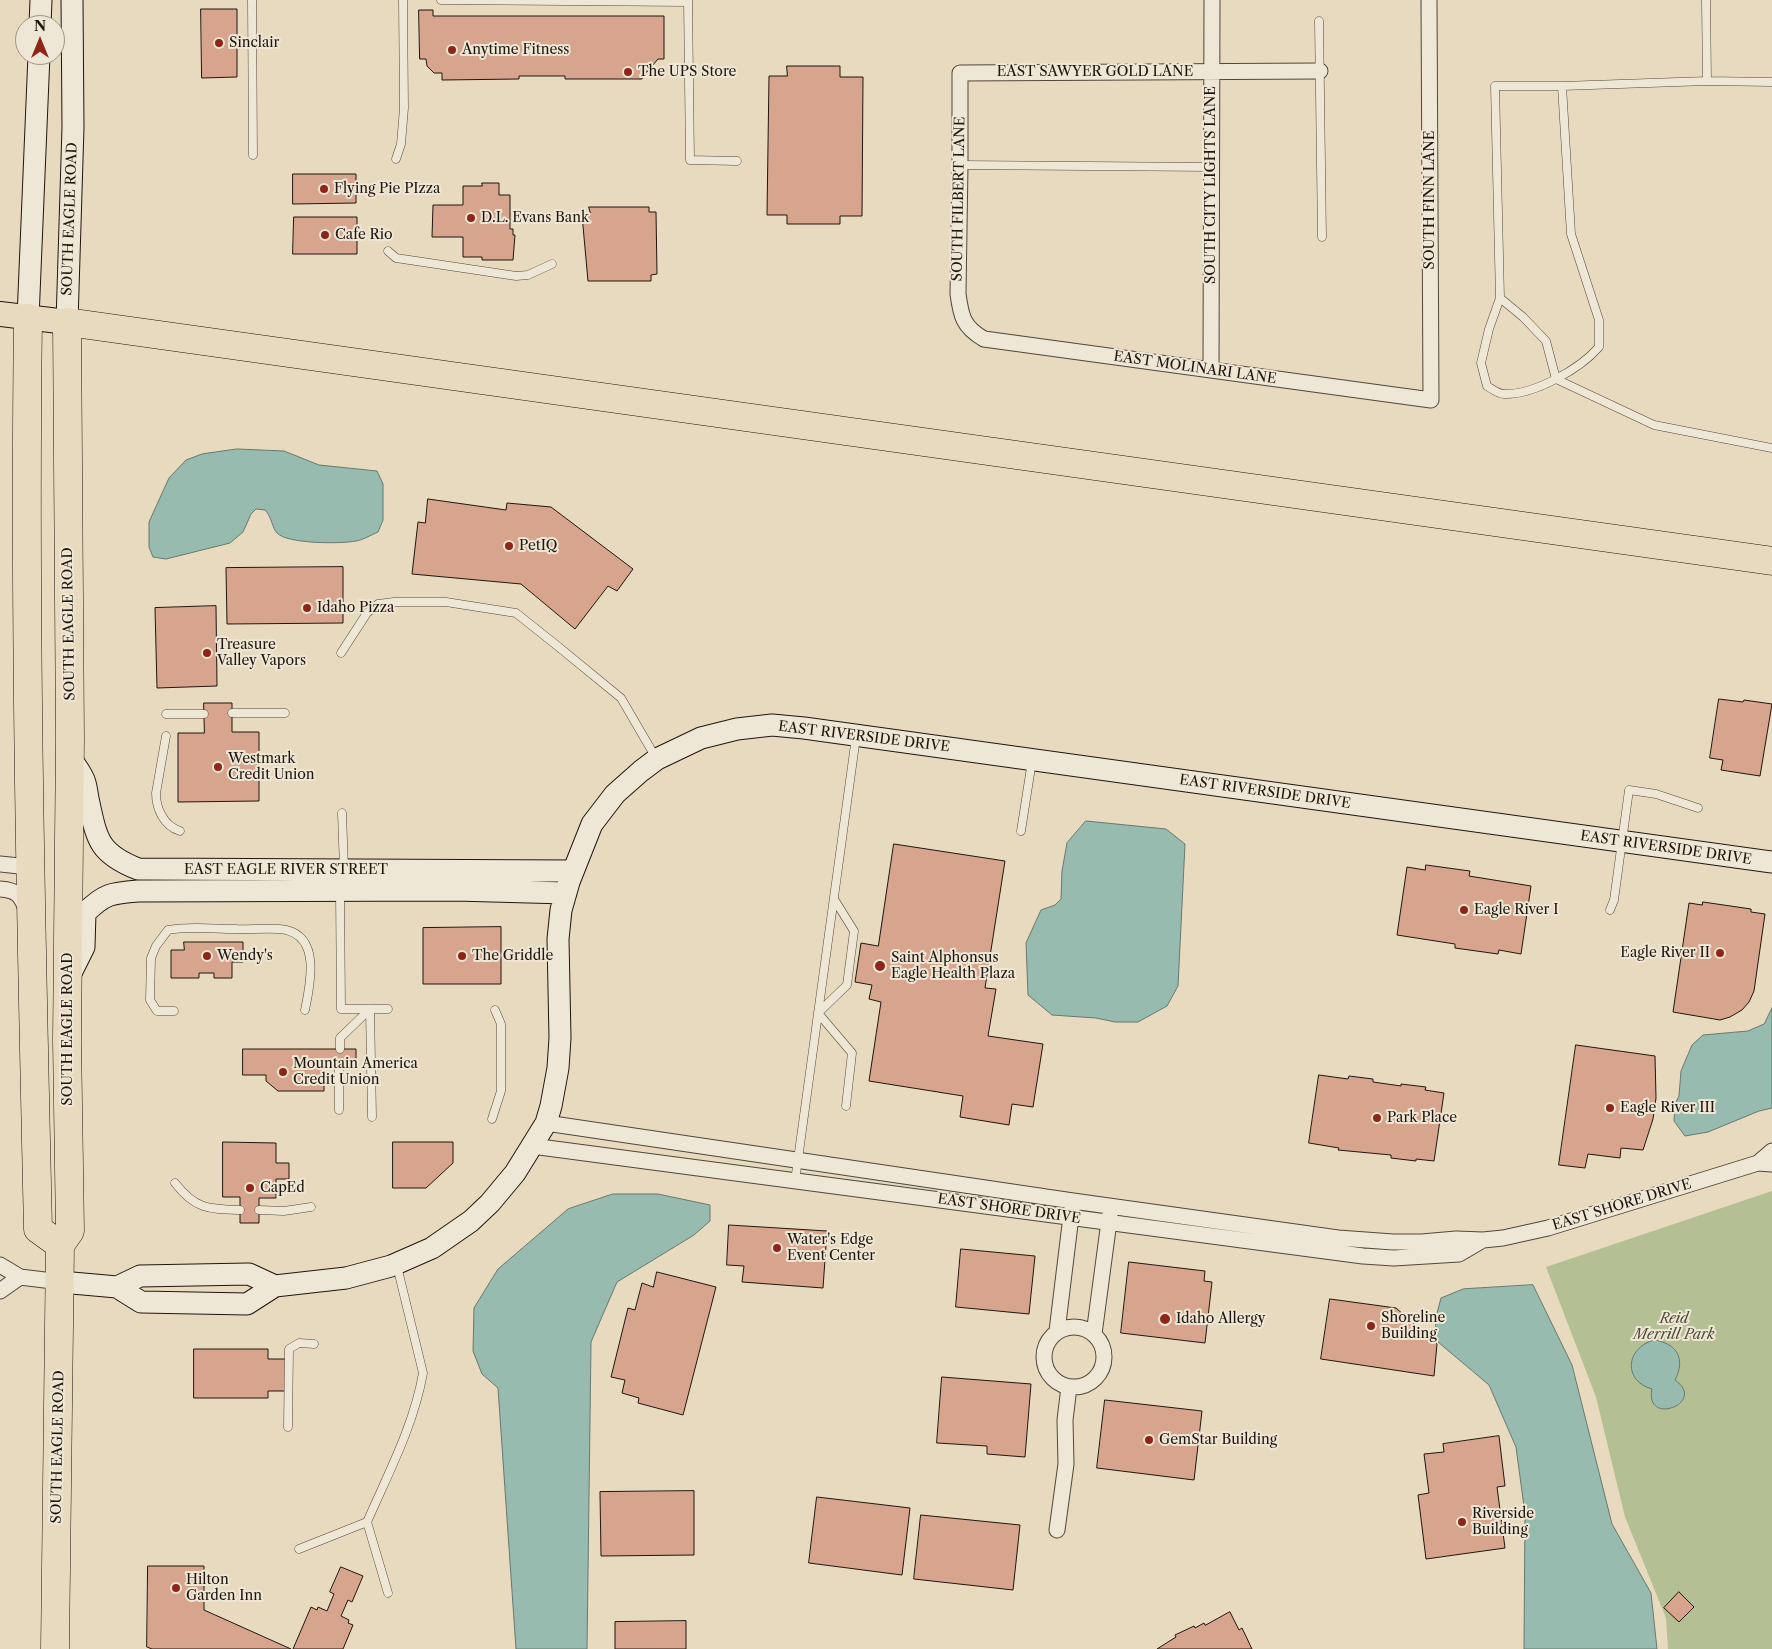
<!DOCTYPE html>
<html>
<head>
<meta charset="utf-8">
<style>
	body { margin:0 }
	#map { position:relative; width:1772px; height:1649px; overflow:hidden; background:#e7dabe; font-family:"Libre Caslon Text",serif }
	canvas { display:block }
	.north { position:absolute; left:15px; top:15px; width:50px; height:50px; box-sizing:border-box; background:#efe7d5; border:1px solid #9c9385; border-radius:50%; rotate:0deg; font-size:14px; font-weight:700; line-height:20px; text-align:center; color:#20160e }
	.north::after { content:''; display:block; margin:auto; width:18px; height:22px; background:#8f2418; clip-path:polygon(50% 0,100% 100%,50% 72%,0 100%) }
</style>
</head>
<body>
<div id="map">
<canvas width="1772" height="1649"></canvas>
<div class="north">N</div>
</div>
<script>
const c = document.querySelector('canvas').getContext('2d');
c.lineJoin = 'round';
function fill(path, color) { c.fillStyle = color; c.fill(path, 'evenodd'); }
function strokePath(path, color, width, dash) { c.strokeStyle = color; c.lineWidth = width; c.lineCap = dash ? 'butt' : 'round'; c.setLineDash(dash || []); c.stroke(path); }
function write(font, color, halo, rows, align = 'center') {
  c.font = font + ' "Libre Caslon Text",serif'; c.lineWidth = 4; c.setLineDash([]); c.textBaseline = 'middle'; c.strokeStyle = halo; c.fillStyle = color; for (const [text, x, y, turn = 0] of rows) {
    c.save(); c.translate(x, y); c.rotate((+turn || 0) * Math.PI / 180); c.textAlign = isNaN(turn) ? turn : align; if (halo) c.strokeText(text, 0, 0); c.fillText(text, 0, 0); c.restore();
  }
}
fill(new Path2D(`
	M 1772,1191 L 1772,1649 L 1668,1649 L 1666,1618 L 1625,1517 L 1596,1397 L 1546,1267 Z`), '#b4c093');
const water = new Path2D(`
	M 237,449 L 284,451 L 319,465 L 377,471 L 383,484 L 383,520 L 378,532 C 371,535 363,540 356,541 C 341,544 287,544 277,533 C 272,528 272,517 265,510 L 256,509 L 251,514 L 243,532 L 230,543 L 166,559 L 153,557 L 149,547 L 149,522 L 169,478 L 186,460 L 202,454 Z
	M 1086,821 L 1166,829 L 1185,844 L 1178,986 L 1167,1006 L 1138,1022 L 1115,1022 L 1096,1018 L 1052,1015 L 1028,995 L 1026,943 L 1041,910 L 1055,905 L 1061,899 L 1062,871 L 1067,843 Z
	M 1772,1008 L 1772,1108 L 1759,1111 L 1708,1132 L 1685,1136 L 1674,1121 L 1675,1104 L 1679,1096 L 1681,1071 L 1692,1045 L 1703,1035 L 1748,1031 L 1764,1024 Z
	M 613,1194 L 658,1194 L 710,1205 L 710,1221 L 694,1235 L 617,1282 L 591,1342 L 587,1649 L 516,1649 L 498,1388 L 482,1374 L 473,1351 L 474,1308 L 498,1269 L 568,1209 Z
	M 1533,1285 L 1572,1365 L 1612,1524 L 1651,1593 L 1657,1649 L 1524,1649 L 1525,1514 L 1516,1447 L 1489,1385 L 1438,1342 L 1435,1321 L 1441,1298 L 1463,1289 Z
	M 1654,1340 C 1677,1343 1686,1359 1675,1380 C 1708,1403 1644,1427 1652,1389 C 1623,1381 1625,1348 1654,1340 Z`);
fill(water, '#97bbae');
strokePath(water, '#67796e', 1);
const building = new Path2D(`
	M 201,9 L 237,9 L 237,77 L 202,78 Z
	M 419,10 L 433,10 L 433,16 L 664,16 L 664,59 L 658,59 L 647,72 L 642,72 L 642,79 L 565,79 L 565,76 L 519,76 L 519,79 L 442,80 L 442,73 L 434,73 L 427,66 L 426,59 L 420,59 Z
	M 787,66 L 840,66 L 840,77 L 863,77 L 862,216 L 840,216 L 840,224 L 787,224 L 787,215 L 767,215 L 769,76 L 787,76 Z
	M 293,174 L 356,174 L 356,203 L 293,204 Z
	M 482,183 L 499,183 L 499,195 L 510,195 L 510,229 L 513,229 L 513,235 L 515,235 L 513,260 L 482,260 L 482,257 L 463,257 L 463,237 L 432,237 L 433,205 L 463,205 L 463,186 L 482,186 Z
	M 589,207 L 649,207 L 649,212 L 656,212 L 657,274 L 651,275 L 651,281 L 588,281 L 582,215 L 590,213 Z
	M 294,217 L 357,217 L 357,254 L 293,254 Z
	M 428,499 L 506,510 L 507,503 L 551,507 L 633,569 L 617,591 L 608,586 L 575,629 L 521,584 L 412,574 L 418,522 L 425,523 Z
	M 343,567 L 343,623 L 227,624 L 226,568 Z
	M 216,606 L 217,686 L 157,688 L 155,608 Z
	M 1719,699 L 1743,702 L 1744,700 L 1772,704 L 1760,776 L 1721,770 L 1723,760 L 1710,758 Z
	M 204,703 L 232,703 L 232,732 L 259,732 L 259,801 L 178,802 L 178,733 L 204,733 Z
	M 894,844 L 1005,861 L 985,988 L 996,989 L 988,1036 L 1043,1044 L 1033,1107 L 1012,1104 L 1009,1125 L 960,1117 L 963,1096 L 869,1081 L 881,1002 L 869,999 L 872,985 L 855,982 L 861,943 L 878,946 Z
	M 1426,865 L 1470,871 L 1469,876 L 1531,886 L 1521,954 L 1499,950 L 1498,954 L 1455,948 L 1455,944 L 1397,935 L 1407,867 L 1425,870 Z
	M 1703,902 L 1751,909 L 1751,912 L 1765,914 L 1754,991 L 1749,1002 L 1742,1010 L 1730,1017 L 1720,1020 L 1673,1012 L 1689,903 L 1702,905 Z
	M 501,927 L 501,984 L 423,984 L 423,928 Z
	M 184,942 L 243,942 L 243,962 L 232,962 L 232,978 L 214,978 L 214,973 L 199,973 L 199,978 L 171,978 L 171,950 L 184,950 Z
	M 1576,1045 L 1655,1056 L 1656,1098 L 1653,1119 L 1643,1150 L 1621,1148 L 1620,1158 L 1588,1154 L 1585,1168 L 1559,1165 Z
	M 243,1049 L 356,1049 L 356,1069 L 324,1068 L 324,1091 L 278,1091 L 266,1081 L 266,1075 L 243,1075 Z
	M 1319,1075 L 1348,1079 L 1349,1076 L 1373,1079 L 1373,1082 L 1401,1086 L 1401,1084 L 1426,1087 L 1425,1090 L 1444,1093 L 1434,1161 L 1416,1159 L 1416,1161 L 1391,1158 L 1391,1155 L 1338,1150 L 1339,1148 L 1309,1143 Z
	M 223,1142 L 276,1143 L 276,1163 L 289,1163 L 289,1179 L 276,1179 L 276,1198 L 259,1198 L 259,1223 L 240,1223 L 240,1197 L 223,1197 Z
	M 393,1142 L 453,1142 L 453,1163 L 426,1188 L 393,1188 Z
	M 729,1225 L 827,1231 L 823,1288 L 742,1282 L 744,1266 L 727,1265 Z
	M 961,1249 L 1035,1256 L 1029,1314 L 956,1307 Z
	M 1129,1262 L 1205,1271 L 1204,1281 L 1212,1282 L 1205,1343 L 1121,1333 Z
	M 657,1272 L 716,1287 L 683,1415 L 638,1403 L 639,1398 L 622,1393 L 625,1380 L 611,1377 L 628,1308 L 635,1310 L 642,1283 L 653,1287 Z
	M 1330,1299 L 1396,1308 L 1437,1344 L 1434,1376 L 1321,1359 Z
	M 194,1349 L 268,1349 L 268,1359 L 287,1359 L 287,1391 L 268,1391 L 268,1398 L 194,1398 Z
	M 942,1377 L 1031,1384 L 1025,1457 L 987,1454 L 987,1446 L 937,1443 Z
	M 1105,1400 L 1202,1411 L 1194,1480 L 1097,1468 Z
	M 1499,1436 L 1505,1486 L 1497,1487 L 1505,1548 L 1426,1559 L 1418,1495 L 1429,1493 L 1424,1454 L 1444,1452 L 1443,1444 Z
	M 694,1491 L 694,1555 L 601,1556 L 600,1492 Z
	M 817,1497 L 910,1508 L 902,1575 L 809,1563 Z
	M 921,1515 L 1020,1525 L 1013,1590 L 914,1579 Z
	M 148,1566 L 204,1566 L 204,1610 L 291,1649 L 152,1649 L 147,1647 Z
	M 341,1567 L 363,1576 L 352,1602 L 348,1600 L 341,1616 L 349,1620 L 348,1623 L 353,1625 L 343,1649 L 293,1649 L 311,1607 L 317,1610 L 318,1607 L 327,1611 L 334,1594 L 330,1592 Z
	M 1679,1592 L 1694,1607 L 1679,1622 L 1664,1608 Z
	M 1230,1612 L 1239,1630 L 1242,1628 L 1252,1649 L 1157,1649 L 1176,1637 L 1175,1635 L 1194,1626 L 1195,1628 L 1204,1623 L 1205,1625 Z
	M 686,1621 L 686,1649 L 615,1649 L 615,1622 Z`);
fill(building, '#d7a48e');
strokePath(building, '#20160e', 1);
const lane = new Path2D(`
	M 252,0 L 253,155
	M 441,0 L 688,2
	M 688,0 L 690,160 L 737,161
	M 1319,21 L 1322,237
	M 1707,81 L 1772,82
	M 1562,86 L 1571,234 L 1599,320 L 1599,347 C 1580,369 1534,395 1504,394 C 1498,394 1492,389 1487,386 L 1481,363 L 1489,329 L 1500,298 L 1495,86 L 1562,86 L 1707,81 L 1706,0
	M 396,159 L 401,144 L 404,108 L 403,0
	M 960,165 L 1211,167
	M 388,251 L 396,258 L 516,276 L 528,275 L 552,264
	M 1500,298 L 1523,317 L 1546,341 L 1556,379 L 1654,425 L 1772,448
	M 341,653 L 367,613 L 378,604 L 394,602 L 446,602 L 516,613 L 555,644 L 621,698 L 656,758
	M 232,713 L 285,713
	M 166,714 L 204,714
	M 166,736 L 156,793 C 156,809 164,826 180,831
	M 342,813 L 344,869
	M 1021,831 L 1032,761
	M 340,892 L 341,1009 L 388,1009
	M 834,899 L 854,931 L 847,985 L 818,1013 L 852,1053 L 846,1106
	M 1610,910 L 1614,900 L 1629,790 L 1656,794 L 1698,808
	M 370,1009 L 372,1117
	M 174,1011 L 157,1011 L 150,1000 L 151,958 L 156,946 L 168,930 C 189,926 213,929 236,929 C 248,930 275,927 286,930 C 321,938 310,985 305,1010
	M 340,1049 L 340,1038 L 370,1009
	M 339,1110 L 339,1069
	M 492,1119 L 501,1091 L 501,1024 L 495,1010
	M 795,1181 L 856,737
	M 175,1183 C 195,1209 208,1209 240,1210
	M 259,1210 L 284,1211 L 311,1207
	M 288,1427 L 289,1349 L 299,1343 L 314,1344
	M 299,1549 L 367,1522
	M 388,1593 L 367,1522 C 388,1474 414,1425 423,1373 L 397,1266`);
const street = new Path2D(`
	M 1320,71 L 960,73 L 960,165 L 958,294 C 961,316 963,327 984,339 L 1431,400 L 1429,0
	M 1211,370 L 1212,0
	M 0,864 L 29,867
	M 0,889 C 18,890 21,896 27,911
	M 532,1146 L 1363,1256 L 1394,1258 L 1459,1254 L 1483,1240 L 1456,1239 L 1422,1242 L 1393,1242 L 1338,1238 L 1073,1201 L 546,1123
	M 1758,1163 L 1772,1151
	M 1483,1240 L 1503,1238 L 1548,1228 L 1758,1163 L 1772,1164
	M 0,1265 L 20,1277 L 61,1282
	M 0,1291 L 20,1277
	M1044 1357a30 30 0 1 1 60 0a30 30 0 1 1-60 0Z
	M 1057,1331 L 1072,1208
	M 1094,1334 L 1110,1214
	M 1057,1530 L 1066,1464 L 1065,1420 L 1069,1387`);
const secondary = new Path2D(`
	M 40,25 L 41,0
	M 28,318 L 39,55
	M 67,322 L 73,127 L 72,0
	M 70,757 C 74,764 81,772 84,780 C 87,787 87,796 89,803 C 97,841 100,854 138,869 L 573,871
	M 69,977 L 84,947 L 85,913 C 104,894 111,893 138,891 L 455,890 L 566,893
	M 61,1282 L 117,1287
	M 275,1286 L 249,1274 L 140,1276 L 117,1287 L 141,1302 L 247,1304 L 275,1286 L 346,1278 L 391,1266 L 432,1248 L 471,1221 L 490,1203 L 515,1173 L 546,1123 L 551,1106 L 558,1068 L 560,1038 L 558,939 L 561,910 L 569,882 L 592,824 L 615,794 L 641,771 L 657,759 L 701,738 L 737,729 L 772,725 L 804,728 L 1772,862`);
const primary = new Path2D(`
	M 0,314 L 67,322`);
const highway = new Path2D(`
	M 28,318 C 24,621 31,925 38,1229 L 60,1245
	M 55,1649 L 60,1245 L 70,1231 L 67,1040 L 70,739 L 67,322 L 1772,561`);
strokePath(lane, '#52473a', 9);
strokePath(street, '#52473a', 17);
strokePath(secondary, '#20160e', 23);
strokePath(primary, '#20160e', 26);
strokePath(highway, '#20160e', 29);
strokePath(lane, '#efe7d5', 8);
strokePath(street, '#efe7d5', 15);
strokePath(secondary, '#efe7d5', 21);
strokePath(primary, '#e7dabe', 24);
strokePath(highway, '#e7dabe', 28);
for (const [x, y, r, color] of [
	[219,43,5,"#8f2418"],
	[452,50,5,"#8f2418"],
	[628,72,5,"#8f2418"],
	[324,189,5,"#8f2418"],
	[471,218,5,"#8f2418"],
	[325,235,5,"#8f2418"],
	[509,546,5,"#8f2418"],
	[307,608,5,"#8f2418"],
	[207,653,5,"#8f2418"],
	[218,767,5,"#8f2418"],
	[1464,910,5,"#8f2418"],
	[1720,953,5,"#8f2418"],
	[207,956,5,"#8f2418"],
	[462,956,5,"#8f2418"],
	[880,966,6,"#8f2418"],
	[283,1072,5,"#8f2418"],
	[1610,1108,5,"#8f2418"],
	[1377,1118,5,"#8f2418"],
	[250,1188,5,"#8f2418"],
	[777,1248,5,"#8f2418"],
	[1165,1319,6,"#8f2418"],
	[1371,1326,5,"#8f2418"],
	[1149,1440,5,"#8f2418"],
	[1462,1522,5,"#8f2418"],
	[176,1588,5,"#8f2418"]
]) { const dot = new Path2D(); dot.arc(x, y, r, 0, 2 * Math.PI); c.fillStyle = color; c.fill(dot); strokePath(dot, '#efe7d5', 2); }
write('14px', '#20160e', '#efe7d5', [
	["Sinclair",229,43],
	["Anytime Fitness",462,50],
	["The UPS Store",638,72],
	["Flying Pie PIzza",334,189],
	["D.L. Evans Bank",481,218],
	["Cafe Rio",335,235],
	["PetIQ",519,546],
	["Idaho Pizza",317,608],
	["Treasure",217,645],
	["Valley Vapors",217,661],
	["Westmark",228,759],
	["Credit Union",228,775],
	["Eagle River I",1474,910],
	["Eagle River II",1710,953,"right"],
	["Wendy's",217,956],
	["The Griddle",472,956],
	["Saint Alphonsus",891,958],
	["Eagle Health Plaza",891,974],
	["Mountain America",293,1064],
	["Credit Union",293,1080],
	["Eagle River III",1620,1108],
	["Park Place",1387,1118],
	["CapEd",260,1188],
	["Water's Edge",787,1240],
	["Event Center",787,1256],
	["Shoreline",1381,1318],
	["Building",1381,1334],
	["Idaho Allergy",1176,1319],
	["GemStar Building",1159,1440],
	["Riverside",1472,1514],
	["Building",1472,1530],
	["Hilton",186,1580],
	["Garden Inn",186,1596]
], 'left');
write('14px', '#20160e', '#efe7d5', [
	["EAST SAWYER GOLD LANE",1095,72],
	["SOUTH CITY LIGHTS LANE",1211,185,-90],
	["SOUTH FILBERT LANE",959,199,-89],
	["SOUTH FINN LANE",1430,200,-90],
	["SOUTH EAGLE ROAD",70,219,-88],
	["EAST MOLINARI LANE",1195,368,8],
	["SOUTH EAGLE ROAD",69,624,-91],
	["EAST RIVERSIDE DRIVE",864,737,7],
	["EAST RIVERSIDE DRIVE",1265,792,8],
	["EAST RIVERSIDE DRIVE",1666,848,8],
	["EAST EAGLE RIVER STREET",286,870],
	["SOUTH EAGLE ROAD",68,1029,-90],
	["EAST SHORE DRIVE",1622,1205,-17],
	["EAST SHORE DRIVE",1009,1209,8],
	["SOUTH EAGLE ROAD",58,1447,-89]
]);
write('italic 14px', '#4c4936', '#efe7d5', [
	["Reid",1674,1319],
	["Merrill Park",1674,1335]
]);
</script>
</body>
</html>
